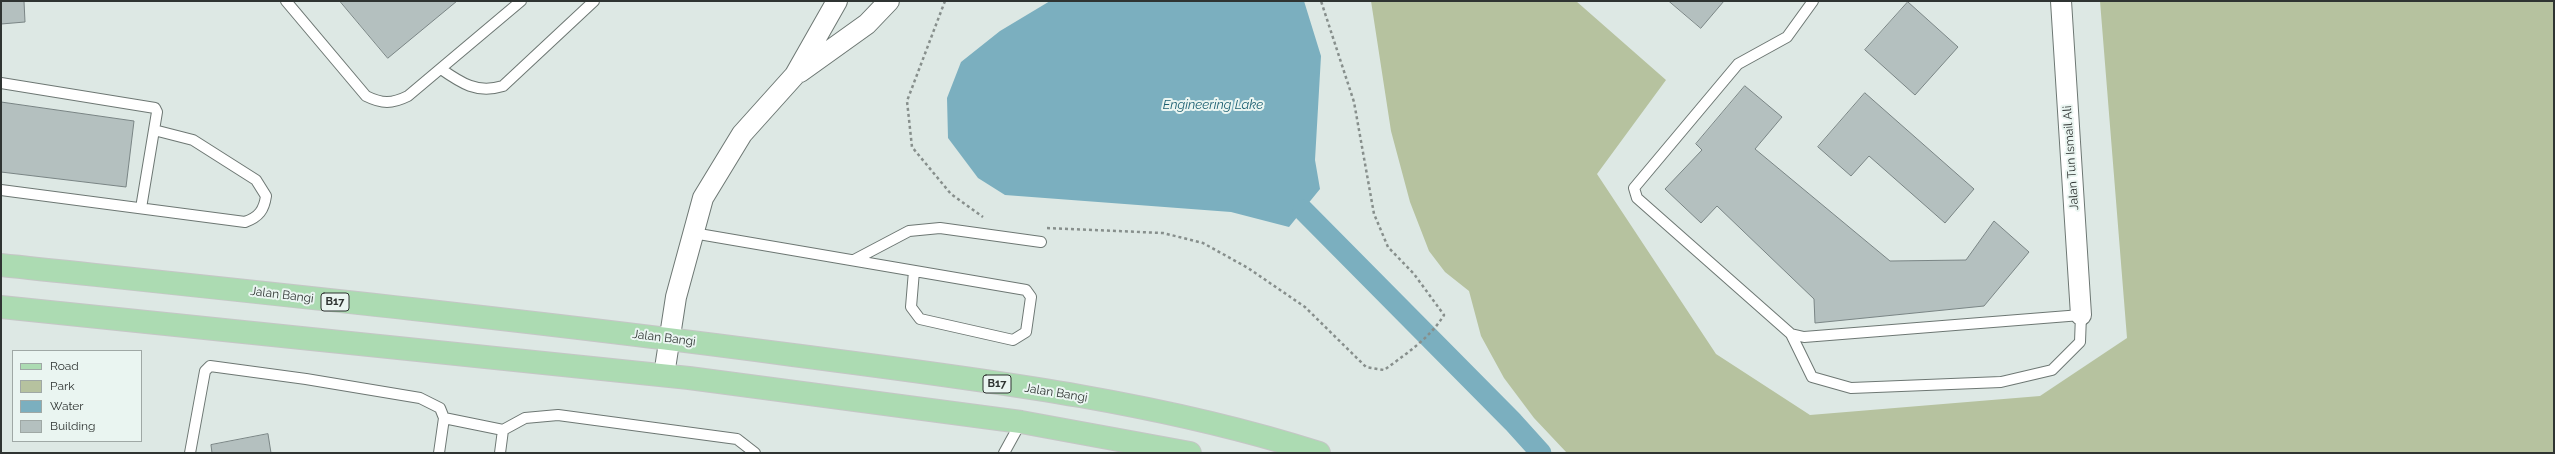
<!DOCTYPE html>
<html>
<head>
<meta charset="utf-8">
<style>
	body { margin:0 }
	#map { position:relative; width:2555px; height:454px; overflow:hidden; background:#dde8e4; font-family:Raleway,sans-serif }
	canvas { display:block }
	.frame { position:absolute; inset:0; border:2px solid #2f3432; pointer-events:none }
	.legend { position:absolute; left:12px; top:350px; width:130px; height:92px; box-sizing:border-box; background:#eaf5f1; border:1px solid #9fa8a5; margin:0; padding:5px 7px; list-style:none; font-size:12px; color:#2f3432 }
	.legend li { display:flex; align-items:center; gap:8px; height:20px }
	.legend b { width:20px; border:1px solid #9fa8a5 }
</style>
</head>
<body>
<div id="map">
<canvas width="2555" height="454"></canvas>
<div class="frame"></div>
<ul class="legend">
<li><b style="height:5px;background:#acdbb2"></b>Road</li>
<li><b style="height:11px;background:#b6c29f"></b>Park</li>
<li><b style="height:11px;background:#7bafbf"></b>Water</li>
<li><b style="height:11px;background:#b4c0bf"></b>Building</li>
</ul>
</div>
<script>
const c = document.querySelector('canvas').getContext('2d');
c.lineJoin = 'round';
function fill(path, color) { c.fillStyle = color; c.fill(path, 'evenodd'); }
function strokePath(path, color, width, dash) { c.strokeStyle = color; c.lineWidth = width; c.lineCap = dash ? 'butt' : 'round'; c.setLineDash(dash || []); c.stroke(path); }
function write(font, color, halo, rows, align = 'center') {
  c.font = font + ' Raleway,sans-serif'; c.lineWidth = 4; c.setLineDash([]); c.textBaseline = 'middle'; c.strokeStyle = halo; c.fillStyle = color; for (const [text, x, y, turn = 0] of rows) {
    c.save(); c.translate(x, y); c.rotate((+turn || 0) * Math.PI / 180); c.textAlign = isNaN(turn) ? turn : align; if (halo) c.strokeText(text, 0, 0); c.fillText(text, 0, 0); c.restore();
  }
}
fill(new Path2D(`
	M 1371,1 L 1576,1 L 1666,80 L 1597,174 L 1716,354 L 1810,415 L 2040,396 L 2127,338 L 2100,1 L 2554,1 L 2554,453 L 1567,453 L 1534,418 L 1504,378 L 1481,336 L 1469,291 L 1445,272 L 1429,251 L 1410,202 L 1391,131 Z`), '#b6c29f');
fill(new Path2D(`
	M 1050,1 L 1304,1 L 1321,56 L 1315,160 L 1320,189 L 1289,227 L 1231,212 L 1005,195 L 978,178 L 948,138 L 947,98 L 961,62 L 1000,31 Z`), '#7bafbf');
strokePath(new Path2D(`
	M 1303,210 L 1513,422 L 1541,453`), '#7bafbf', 21);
const building = new Path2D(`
	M 1,1 L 24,1 L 25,22 L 1,24 Z
	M 340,1 L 457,1 L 388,58 Z
	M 1669,1 L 1724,1 L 1701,28 Z
	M 1908,2 L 1958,47 L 1915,95 L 1865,50 Z
	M 1745,86 L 1782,117 L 1755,149 L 1890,261 L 1966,260 L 1994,221 L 2029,252 L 1984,306 L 1815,323 L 1814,299 L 1717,206 L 1701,223 L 1665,189 L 1702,150 L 1696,144 Z
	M 1865,93 L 1974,189 L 1945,223 L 1869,156 L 1851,176 L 1818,147 Z
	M 1,102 L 134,121 L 126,187 L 1,172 Z
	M 268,434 L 271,453 L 212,453 L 211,445 Z`);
fill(building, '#b4c0bf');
strokePath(building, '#7a8585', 1);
const lane = new Path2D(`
	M 286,1 L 366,96 C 382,104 392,104 408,96 L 521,1
	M 441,69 C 461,83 477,94 503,86 L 594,1
	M 1,83 L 155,108 L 157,112 L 141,208
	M 1,190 L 245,222 C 259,217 264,210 266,196 L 256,180 L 193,140 L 154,130
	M 693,233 L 1026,290 L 1031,297 L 1026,332 L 1013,340 L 920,319 L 911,307 L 914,271
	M 854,260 L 909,231 L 940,228 L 1041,242
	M 1791,334 L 1804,337 L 2081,315 L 2080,342 L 2052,370 L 2001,382 L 1851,388 L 1812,377 L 1791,334 L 1637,198 L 1634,188 L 1738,64 L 1787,37 L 1813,1
	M 444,418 L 503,430 L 525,418 L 558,415 L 737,439 L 755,453
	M 190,453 L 205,371 L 210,366 L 306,379 L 420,398 L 440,408 L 444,418 L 439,453
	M 500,453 L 503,430
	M 1004,453 L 1021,422`);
const street = new Path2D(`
	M 2061,1 L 2081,315
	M 800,72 L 867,24 L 889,1
	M 664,375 L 676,297 L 703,198 L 742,134 L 795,75 L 837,1`);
const primary = new Path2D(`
	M 1,265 C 265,293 530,320 793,355 C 968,378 1151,399 1319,453
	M 1,307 L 689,378 L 1021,422 L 1190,453`);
strokePath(lane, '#6d7773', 12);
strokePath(street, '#6d7773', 22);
strokePath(primary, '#c5c6c6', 24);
strokePath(new Path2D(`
	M 945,1 L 907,101 L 912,147 L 951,194 L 983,217
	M 1047,228 L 1163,233 L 1203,243 L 1248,268 L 1305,307 L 1366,367 L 1384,370 C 1406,354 1430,338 1444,315 L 1414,274 L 1388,247 L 1374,214 L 1354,102 L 1321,1`), '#878f8c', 2.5, [3, 3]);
strokePath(lane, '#fff', 10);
strokePath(street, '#fff', 20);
strokePath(primary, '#acdbb2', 22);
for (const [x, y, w] of [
	[335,302,28],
	[997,384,28]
]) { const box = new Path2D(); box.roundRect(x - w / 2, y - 9, w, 18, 3); c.fillStyle = '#eaf5f1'; c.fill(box); strokePath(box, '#2f3432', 1); }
write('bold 11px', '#2f3432', null, [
	["B17",335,302],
	["B17",997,384]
]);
write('12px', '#2f3432', '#eaf5f1', [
	["Jalan Tun Ismail Ali",2071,158,-94],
	["Jalan Bangi",282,295,7],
	["Jalan Bangi",664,338,7],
	["Jalan Bangi",1056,393,9]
]);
write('italic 13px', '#1a5e70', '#eaf5f1', [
	["Engineering Lake",1213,105]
]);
</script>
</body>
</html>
